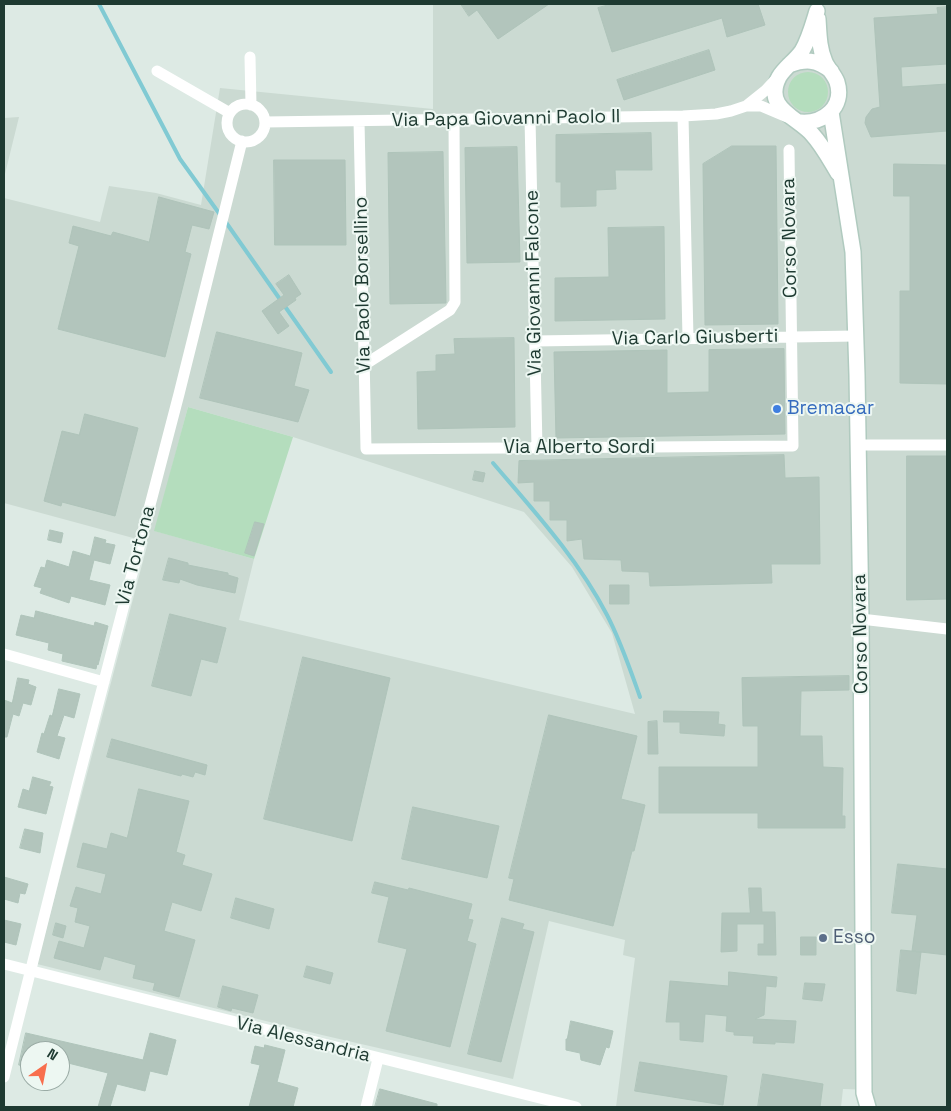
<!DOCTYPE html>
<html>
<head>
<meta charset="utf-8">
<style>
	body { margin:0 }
	#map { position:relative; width:951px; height:1111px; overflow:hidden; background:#ddeae4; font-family:"Space Grotesk",sans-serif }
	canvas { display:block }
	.frame { position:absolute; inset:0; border:5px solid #1e3a31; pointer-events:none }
	.north { position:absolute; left:20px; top:1041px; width:50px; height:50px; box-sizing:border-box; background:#edf7f2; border:1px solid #9aaba5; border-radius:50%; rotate:33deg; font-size:14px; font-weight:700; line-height:20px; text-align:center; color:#1e3a31 }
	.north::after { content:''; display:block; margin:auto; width:18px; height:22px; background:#f86e4d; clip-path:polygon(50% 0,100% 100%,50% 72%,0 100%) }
</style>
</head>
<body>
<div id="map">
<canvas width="951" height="1111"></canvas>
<div class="frame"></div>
<div class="north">N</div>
</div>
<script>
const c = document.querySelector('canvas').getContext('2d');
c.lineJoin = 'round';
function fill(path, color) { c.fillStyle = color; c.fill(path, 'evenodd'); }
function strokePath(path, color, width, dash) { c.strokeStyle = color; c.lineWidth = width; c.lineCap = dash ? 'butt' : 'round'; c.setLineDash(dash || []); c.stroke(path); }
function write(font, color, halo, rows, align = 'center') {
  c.font = font + ' "Space Grotesk",sans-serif'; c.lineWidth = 4; c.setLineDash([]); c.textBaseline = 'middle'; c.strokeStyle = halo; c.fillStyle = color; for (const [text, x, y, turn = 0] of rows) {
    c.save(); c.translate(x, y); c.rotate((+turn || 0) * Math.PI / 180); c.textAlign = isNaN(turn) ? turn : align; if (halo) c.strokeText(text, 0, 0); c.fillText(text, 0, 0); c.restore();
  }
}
fill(new Path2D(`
	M 433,4 L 947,4 L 947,1107 L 874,1107 L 873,1090 L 843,1089 L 841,1107 L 616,1107 L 635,958 L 623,955 L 625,940 L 549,921 L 513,1079 L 322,1035 L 37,964 L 148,542 L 4,503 L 4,198 L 100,222 L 109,186 L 156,193 L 201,205 L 220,88 L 433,109 ZM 188,407 L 293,437 L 524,512 L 572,567 L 612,633 L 635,714 L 239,620 L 254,559 L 155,531 Z
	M 19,117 L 4,178 L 4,118 Z`), '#cbdad2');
fill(new Path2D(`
	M788 92a20 20 0 1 1 40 0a20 20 0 1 1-40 0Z
	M 188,407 L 293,437 L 254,559 L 154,531 Z`), '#b4ddbd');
strokePath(new Path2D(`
	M 99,4 L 180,159 L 221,216
	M 225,221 L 331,372
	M 493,463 C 534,511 578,559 607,615 C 621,642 630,669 640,697`), '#81cad3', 4);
const building = new Path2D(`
	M 461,4 L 549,4 L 498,39 L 477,10 L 469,16 Z
	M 612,4 L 758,4 L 765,25 L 727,37 L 722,18 L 612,52 L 598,8 Z
	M 947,7 L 947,64 L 901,67 L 902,87 L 947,84 L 947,131 L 871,137 L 865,123 L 866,117 L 872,109 L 880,107 L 874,18 L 938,14 L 937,8 Z
	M 709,50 L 715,70 L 624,100 L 617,80 Z
	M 651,133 L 652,170 L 615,170 L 616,189 L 596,190 L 596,206 L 561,207 L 561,182 L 556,182 L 556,135 Z
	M 732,146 L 776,146 L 778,324 L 705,325 L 703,164 Z
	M 517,147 L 520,262 L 467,263 L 465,148 Z
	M 443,152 L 446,303 L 390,304 L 388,153 Z
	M 274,160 L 345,160 L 346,245 L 275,245 Z
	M 894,164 L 947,165 L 947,384 L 900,383 L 900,291 L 910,291 L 910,196 L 894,196 Z
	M 159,197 L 214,212 L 209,229 L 192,225 L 185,252 L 191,254 L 165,357 L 58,329 L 79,246 L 69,243 L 73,226 L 111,236 L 113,232 L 149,242 Z
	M 664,227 L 665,319 L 555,321 L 555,278 L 609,277 L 608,228 Z
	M 289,275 L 301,294 L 295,298 L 296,300 L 279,312 L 289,326 L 278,334 L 262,311 L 284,295 L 276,284 Z
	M 217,332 L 302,353 L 294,386 L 309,390 L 298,422 L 200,398 Z
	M 514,338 L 515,427 L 418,429 L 417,372 L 436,371 L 436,355 L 455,354 L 454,339 Z
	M 784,349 L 785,434 L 556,438 L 554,352 L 667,350 L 667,393 L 709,392 L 709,350 Z
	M 85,414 L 138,428 L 115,516 L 62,502 L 61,506 L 44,501 L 62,431 L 79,435 Z
	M 784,455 L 785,478 L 819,477 L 820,564 L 771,564 L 772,583 L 650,586 L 649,572 L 622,571 L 621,560 L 584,559 L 582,539 L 567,541 L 567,520 L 550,520 L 550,501 L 534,501 L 534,482 L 518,483 L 519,461 Z
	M 907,456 L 947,456 L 947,599 L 907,600 Z
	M 475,471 L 485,473 L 483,482 L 473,480 Z
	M 255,522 L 264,524 L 254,556 L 245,553 Z
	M 50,530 L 63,533 L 61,543 L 48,540 Z
	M 95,537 L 106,540 L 105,543 L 115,545 L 110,564 L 94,560 L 89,580 L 110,585 L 105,605 L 71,596 L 69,603 L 40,593 L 42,588 L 34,586 L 41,567 L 45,568 L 47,560 L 69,567 L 73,551 L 90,556 Z
	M 169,558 L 188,563 L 188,565 L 228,573 L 228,575 L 238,578 L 235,593 L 197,585 L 180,579 L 179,583 L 163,580 Z
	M 610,585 L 629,585 L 629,604 L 610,604 Z
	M 36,611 L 94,626 L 95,622 L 108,626 L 98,665 L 97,664 L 96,669 L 62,661 L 63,654 L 48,650 L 49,643 L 16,635 L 21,615 L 34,618 Z
	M 170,614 L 226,628 L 217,663 L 201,659 L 191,696 L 152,686 Z
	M 303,657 L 390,678 L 352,841 L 264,819 Z
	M 849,676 L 849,690 L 801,691 L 800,736 L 822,736 L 823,767 L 843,768 L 842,816 L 845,816 L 845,828 L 758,828 L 758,813 L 659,813 L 659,767 L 758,767 L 758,726 L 743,726 L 742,678 Z
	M 18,678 L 29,680 L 28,684 L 36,687 L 31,705 L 23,703 L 19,716 L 13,714 L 7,737 L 4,737 L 4,700 L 12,703 Z
	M 59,689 L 80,694 L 74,718 L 64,715 L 57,736 L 65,738 L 59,759 L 37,752 L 42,733 L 44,734 L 50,715 L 52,716 Z
	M 664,711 L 719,712 L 718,724 L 725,725 L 724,736 L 680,733 L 680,722 L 664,722 Z
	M 549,715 L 637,736 L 621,799 L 645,805 L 634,851 L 632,851 L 613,926 L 509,900 L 514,879 L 509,878 Z
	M 657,721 L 658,754 L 648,754 L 648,722 Z
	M 112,739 L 207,765 L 205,775 L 195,772 L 193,777 L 182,774 L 181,776 L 107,757 Z
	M 33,777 L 51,782 L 49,786 L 53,787 L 46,814 L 18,807 L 23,789 L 29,791 Z
	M 139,789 L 189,801 L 176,852 L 185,855 L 182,865 L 212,874 L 201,911 L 172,902 L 164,931 L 195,940 L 179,997 L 153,990 L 155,983 L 133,978 L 136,965 L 104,956 L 100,970 L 54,958 L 59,941 L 84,948 L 90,926 L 75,922 L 78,908 L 70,906 L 76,887 L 101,894 L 106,874 L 77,867 L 83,843 L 107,849 L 111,833 L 127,838 Z
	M 413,807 L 499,826 L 487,878 L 402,859 Z
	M 25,829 L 43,833 L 40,853 L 20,848 Z
	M 898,864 L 947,869 L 947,955 L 912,951 L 917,915 L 892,913 Z
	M 4,877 L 28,884 L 25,894 L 20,893 L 18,903 L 4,899 Z
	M 375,882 L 408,890 L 409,888 L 472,904 L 468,919 L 473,920 L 467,941 L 476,944 L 450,1047 L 386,1031 L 407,949 L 378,942 L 389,897 L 372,893 Z
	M 749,888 L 761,888 L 762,912 L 775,912 L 776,955 L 758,955 L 758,944 L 764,944 L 764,924 L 737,924 L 737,951 L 721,952 L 722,913 L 750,913 Z
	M 236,898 L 274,909 L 269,929 L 231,918 Z
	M 502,918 L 524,924 L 522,929 L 534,932 L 501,1062 L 468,1054 Z
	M 4,920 L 21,924 L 16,945 L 4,942 Z
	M 56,923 L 66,926 L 63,938 L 53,935 Z
	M 801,937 L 816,937 L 816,955 L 801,955 Z
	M 901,950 L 921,952 L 916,994 L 897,991 Z
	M 307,966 L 333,973 L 330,984 L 304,977 Z
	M 729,972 L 777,977 L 776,987 L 766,986 L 764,1015 L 755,1019 L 796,1021 L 794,1043 L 775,1042 L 775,1044 L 753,1043 L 754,1036 L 734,1035 L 734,1032 L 726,1031 L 727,1016 L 705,1014 L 703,1042 L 680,1040 L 680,1022 L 666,1022 L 670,981 L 728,986 Z
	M 805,983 L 825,984 L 822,1001 L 803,999 Z
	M 223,986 L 258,995 L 253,1013 L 232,1008 L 231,1011 L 218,1007 Z
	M 571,1021 L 613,1031 L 609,1048 L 606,1047 L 600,1065 L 581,1060 L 580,1053 L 566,1050 L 566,1039 L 567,1039 Z
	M 26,1033 L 143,1060 L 150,1033 L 176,1040 L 167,1075 L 150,1071 L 145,1091 L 117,1084 L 110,1107 L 98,1107 L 108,1073 L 60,1061 L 60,1051 L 30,1051 L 30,1068 L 19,1065 Z
	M 265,1045 L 285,1050 L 277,1082 L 298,1088 L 293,1107 L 249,1107 L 260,1065 L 251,1063 L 255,1046 L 264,1048 Z
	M 640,1062 L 727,1076 L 723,1105 L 635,1091 Z
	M 763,1074 L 823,1084 L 820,1107 L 758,1107 Z
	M 380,1089 L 437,1104 L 437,1107 L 375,1107 Z`);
fill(building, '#b2c5bc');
strokePath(building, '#afc4ba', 1);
const secondary = new Path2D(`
	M 817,11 C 813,24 809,39 802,51 C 795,61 785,67 779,77 C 763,108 797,117 812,134 C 823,146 830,160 838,173
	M 789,65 C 805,59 817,59 831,71
	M 831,112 L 853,252 L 857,375 L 861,619 L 864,1093 L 868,1107
	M 800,122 C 823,124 845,107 837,82 C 834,74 828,69 825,62 C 819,48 819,34 818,19`);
strokePath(secondary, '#b0cabf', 18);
strokePath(new Path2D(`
	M 250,57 L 251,105
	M 157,71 L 230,113
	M227 123a19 19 0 1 1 38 0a19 19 0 1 1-38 0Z
	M 746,106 L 766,90 L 778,77
	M 683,116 L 688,338
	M 530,118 L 537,448
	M 359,121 L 366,449 L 793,446 L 789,150
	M 265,122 L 683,116 L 716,114 L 731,111 L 746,106 L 761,106 L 787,117
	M 535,341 L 856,336
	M 364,365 L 450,310 L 455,302 L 454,119
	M 859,445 L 947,445
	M 861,619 L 947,629
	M 4,654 L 104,682
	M 4,964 L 576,1107
	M 4,1077 L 78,781 L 179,394 L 242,141
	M 366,1107 L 378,1059`), '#fff', 11);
strokePath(secondary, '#fff', 15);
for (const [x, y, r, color] of [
	[777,409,5,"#3f7fe0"],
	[823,938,5,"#5c6f8a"]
]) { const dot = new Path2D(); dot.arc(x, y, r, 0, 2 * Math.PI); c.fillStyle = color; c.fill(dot); strokePath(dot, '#edf7f2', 2); }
write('19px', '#1e3a31', '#edf7f2', [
	["Via Papa Giovanni Paolo II",506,119,-1],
	["Corso Novara",790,238,-91],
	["Via Giovanni Falcone",534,283,-91],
	["Via Paolo Borsellino",363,285,-91],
	["Via Carlo Giusberti",695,338,-1],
	["Via Alberto Sordi",579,448],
	["Via Tortona",136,556,-75],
	["Corso Novara",861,634,-91],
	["Via Alessandria",303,1040,14]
]);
write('19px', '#366cbe', '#edf7f2', [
	["Bremacar",787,409]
], 'left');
write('19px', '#4e5e75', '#edf7f2', [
	["Esso",833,938]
], 'left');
</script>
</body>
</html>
